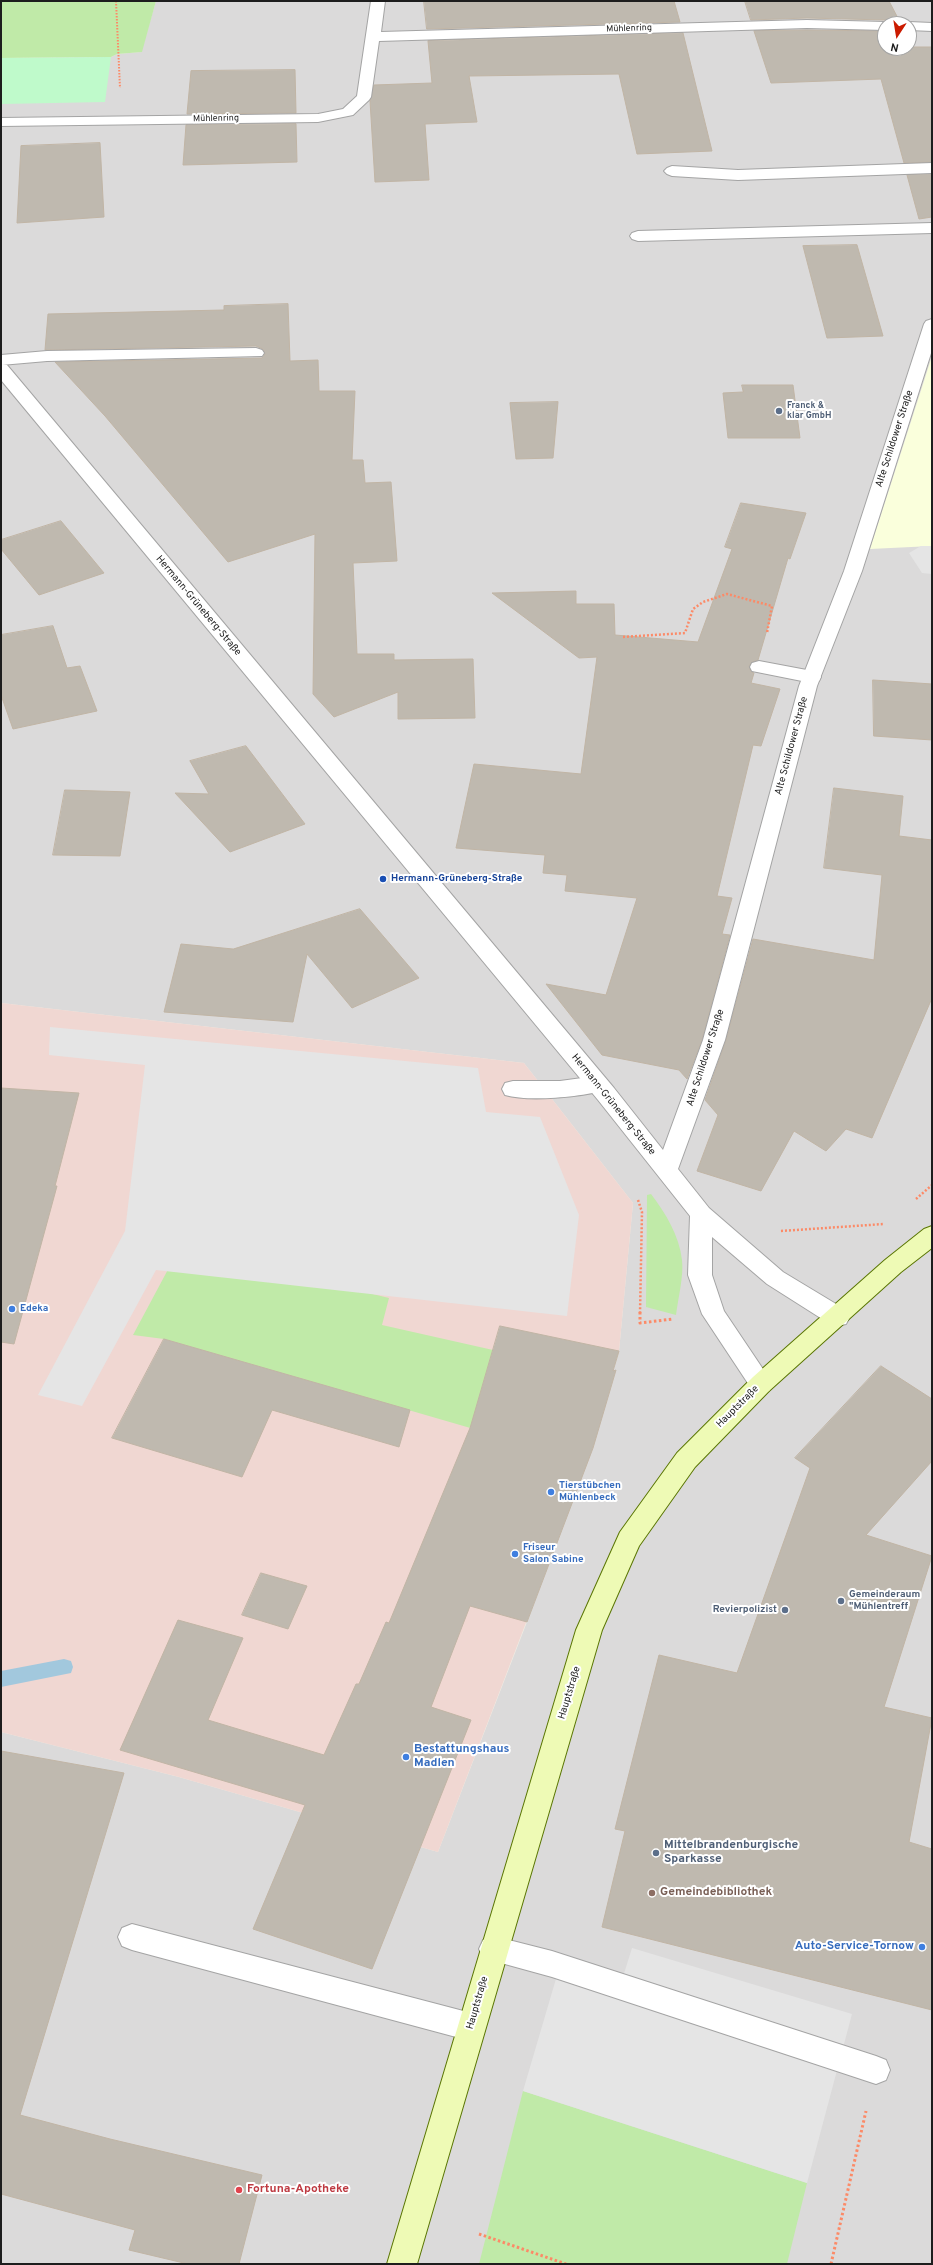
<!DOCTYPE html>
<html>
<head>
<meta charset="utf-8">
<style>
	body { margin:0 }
	#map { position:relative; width:933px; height:2265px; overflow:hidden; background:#efece3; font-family:Overpass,sans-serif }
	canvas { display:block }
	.frame { position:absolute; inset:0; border:2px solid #1d1d1d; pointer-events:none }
	.north { position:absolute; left:877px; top:16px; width:40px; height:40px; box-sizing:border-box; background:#fff; border:1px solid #a5a5a5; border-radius:50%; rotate:192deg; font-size:11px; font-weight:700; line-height:16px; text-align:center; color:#1d1d1d }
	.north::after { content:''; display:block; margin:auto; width:14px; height:18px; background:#cb1b00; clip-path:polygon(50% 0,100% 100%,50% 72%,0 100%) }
</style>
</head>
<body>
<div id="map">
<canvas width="933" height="2265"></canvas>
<div class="frame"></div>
<div class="north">N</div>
</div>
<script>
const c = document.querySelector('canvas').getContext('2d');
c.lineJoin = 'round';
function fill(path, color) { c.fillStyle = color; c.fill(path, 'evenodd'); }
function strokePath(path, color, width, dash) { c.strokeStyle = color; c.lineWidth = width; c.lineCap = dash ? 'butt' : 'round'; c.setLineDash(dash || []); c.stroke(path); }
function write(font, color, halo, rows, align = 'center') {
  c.font = font + ' Overpass,sans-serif'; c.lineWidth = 4; c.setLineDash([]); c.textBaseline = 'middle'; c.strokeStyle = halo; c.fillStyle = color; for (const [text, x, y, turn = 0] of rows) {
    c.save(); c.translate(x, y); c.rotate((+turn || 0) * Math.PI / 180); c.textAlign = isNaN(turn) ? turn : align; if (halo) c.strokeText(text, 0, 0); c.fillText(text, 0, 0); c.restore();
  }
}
fill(new Path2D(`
	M 156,1 L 932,1 L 932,2264 L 1,2264 L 1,1732 L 179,1777 L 438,1852 L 527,1622 L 587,1461 L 616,1370 L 613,1371 L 619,1351 L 633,1203 L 524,1063 L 1,1003 L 1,58 L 111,57 L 117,54 L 141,52 ZM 885,24 L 909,24 L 909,48 L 885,48 Z`), '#dbdada');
fill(new Path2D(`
	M 1,1003 L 524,1063 L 633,1203 L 619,1351 L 613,1370 L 616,1370 L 593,1448 L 438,1852 L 179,1777 L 1,1732 Z`), '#f0d7d2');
fill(new Path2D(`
	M 932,356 L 932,546 L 870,549 Z`), '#faffdc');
fill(new Path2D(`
	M 1,1 L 156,1 L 142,52 L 117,54 L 111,57 L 1,58 Z
	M 651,1194 C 666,1214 679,1235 682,1260 C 684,1275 678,1299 676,1315 L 646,1307 L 647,1195 Z
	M 180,1247 L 389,1298 L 382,1325 L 493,1350 L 491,1434 L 164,1339 L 133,1335 Z
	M 523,2091 L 807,2183 L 787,2264 L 479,2264 Z`), '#c0eaa8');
fill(new Path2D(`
	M 111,57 L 105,102 L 1,104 L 1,58 Z`), '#bffacb');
fill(new Path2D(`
	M 921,546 L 932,546 L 932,574 L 922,573 L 909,553 Z
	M 50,1027 L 478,1068 L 486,1112 L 540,1117 L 579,1215 L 567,1316 L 156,1270 L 82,1406 L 38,1395 L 125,1231 L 145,1065 L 49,1055 Z
	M 632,1948 L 852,2014 L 807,2183 L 523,2091 L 558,1972 L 621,1983 Z`), '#e5e5e5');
fill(new Path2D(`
	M 64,1659 L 71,1661 L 73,1667 L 71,1673 L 1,1687 L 1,1671 Z`), '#a2c8dd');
const building = new Path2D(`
	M 424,1 L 674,1 L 680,22 L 427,29 Z
	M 745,1 L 889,1 L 901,24 L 892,24 L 885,20 L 807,18 L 751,20 Z
	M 807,30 L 885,31 L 885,48 L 909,48 L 909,41 L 912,47 L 932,47 L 932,162 L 904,163 L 881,79 L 771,83 L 754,31 Z
	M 683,33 L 712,151 L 637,154 L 619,74 L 469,76 L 477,122 L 425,124 L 429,180 L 375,182 L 370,101 L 374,85 L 432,83 L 428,41 Z
	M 295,70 L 296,113 L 187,114 L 191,71 Z
	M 296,124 L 297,162 L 183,165 L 186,125 Z
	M 100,143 L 104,217 L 17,223 L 21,146 Z
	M 932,174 L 932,217 L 919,219 L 907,175 Z
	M 857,245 L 883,336 L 827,338 L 803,246 Z
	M 288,304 L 290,361 L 318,360 L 319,391 L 355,391 L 352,460 L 363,460 L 365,483 L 391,482 L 397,561 L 353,563 L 357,654 L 394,654 L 394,660 L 473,659 L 475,718 L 398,719 L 398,692 L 334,717 L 313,694 L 315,534 L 228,562 L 105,416 L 55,362 L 262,358 L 265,354 L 263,349 L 256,346 L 45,350 L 48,314 L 224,310 L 224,306 Z
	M 742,385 L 793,385 L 800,438 L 728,438 L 723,393 L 743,392 Z
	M 558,402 L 553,458 L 516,459 L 510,403 Z
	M 741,503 L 806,513 L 790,559 L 788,558 L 758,660 L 752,662 L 749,666 L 751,672 L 754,673 L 751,683 L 780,689 L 761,746 L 753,745 L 717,896 L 732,898 L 722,934 L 730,935 L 702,1040 L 687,1079 L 679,1070 L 602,1055 L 546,984 L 606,995 L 637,898 L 565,891 L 567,875 L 543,873 L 545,855 L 456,848 L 474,764 L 581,774 L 597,657 L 579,658 L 492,593 L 576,591 L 576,604 L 614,604 L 615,635 L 698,642 L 732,549 L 725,547 Z
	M 61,521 L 104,573 L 39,595 L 1,549 L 1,540 Z
	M 53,626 L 67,668 L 80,666 L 97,711 L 13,729 L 1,695 L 1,635 Z
	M 873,680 L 932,684 L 932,740 L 874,736 Z
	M 246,746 L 305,824 L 230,852 L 175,793 L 209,794 L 190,761 Z
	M 834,788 L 903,796 L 899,836 L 932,840 L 932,998 L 872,1138 L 846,1129 L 826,1151 L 794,1131 L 761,1191 L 697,1171 L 718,1115 L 705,1100 L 726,1040 L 753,939 L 874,960 L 882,875 L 824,868 Z
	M 65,790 L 130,792 L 120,856 L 53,855 Z
	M 360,909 L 419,978 L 352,1008 L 307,954 L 293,1022 L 164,1012 L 181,944 L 233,949 Z
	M 1,1088 L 79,1093 L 55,1186 L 57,1186 L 14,1344 L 1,1342 Z
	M 500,1326 L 619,1351 L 613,1371 L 616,1370 L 593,1448 L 527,1622 L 470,1606 L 431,1707 L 471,1720 L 372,1969 L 253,1929 L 305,1805 L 120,1750 L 178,1620 L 243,1638 L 208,1720 L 324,1755 L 356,1684 L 359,1684 L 386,1622 L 389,1623 L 470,1428 Z
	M 164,1339 L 410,1410 L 399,1447 L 272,1410 L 242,1477 L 112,1438 Z
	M 881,1366 L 932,1399 L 932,1461 L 866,1535 L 932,1556 L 884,1707 L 932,1718 L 909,1842 L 932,1849 L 932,2010 L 602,1927 L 625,1831 L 615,1829 L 659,1655 L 737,1673 L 810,1468 L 795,1458 Z
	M 261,1573 L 307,1586 L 288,1629 L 242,1615 Z
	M 1,1751 L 124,1773 L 20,2115 L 110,2139 L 262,2175 L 239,2264 L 188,2264 L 129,2250 L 135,2230 L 1,2194 Z`);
fill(building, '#bfb9af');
strokePath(building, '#c1b5a5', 1);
const service = new Path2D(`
	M 932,163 L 932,173 L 738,180 L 672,176 L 667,174 L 664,171 L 667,168 L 672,166 L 738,170 Z
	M 932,223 L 932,233 L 638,241 L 632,239 L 630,236 L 632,233 L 638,231 Z
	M 256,348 L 262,350 L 264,353 L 262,356 L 47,361 L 1,365 L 1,355 L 47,351 Z
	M 759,661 L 812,671 L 819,673 L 821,677 L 819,681 L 812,683 L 752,671 L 750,667 L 752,663 Z
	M 597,1076 L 605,1078 L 608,1084 L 605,1090 C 581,1097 529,1102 505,1095 L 502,1089 L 505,1083 L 513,1081 L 560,1081 Z
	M 132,1924 L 471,2013 L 481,2017 L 485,2027 L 481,2037 L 471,2041 L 132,1950 L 122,1946 L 118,1937 L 122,1928 Z
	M 493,1936 L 552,1951 L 876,2056 L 886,2060 L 890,2070 L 886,2080 L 876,2084 L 552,1977 L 483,1958 L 479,1949 L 483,1940 Z`);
const minor = new Path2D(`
	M 371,1 L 385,1 L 381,32 L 807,20 L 885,22 L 891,24 L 885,24 L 885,30 L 807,28 L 379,41 L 371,97 L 369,100 L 353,115 L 318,122 L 1,126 L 1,118 L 318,114 L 343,109 L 357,96 Z
	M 909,22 L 932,23 L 932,31 L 909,30 L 909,24 L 903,24 Z
	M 932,319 L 932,350 L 862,571 L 817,686 L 725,1040 L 678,1169 L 709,1208 L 783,1272 L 846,1310 L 850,1317 L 846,1324 L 838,1326 L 830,1324 L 767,1284 L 712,1237 L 712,1275 L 724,1311 L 773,1384 L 769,1391 L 761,1394 L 753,1391 L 702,1314 L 688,1275 L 690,1216 L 598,1100 L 1,380 L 1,364 L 7,365 L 614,1088 L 663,1150 L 703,1040 L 799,686 L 844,571 L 924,324 L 926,321 Z`);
const secondary = new Path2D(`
	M 932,1226 L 932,1248 L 901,1272 L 769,1391 L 695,1467 L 639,1546 L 602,1630 L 417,2264 L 387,2264 L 576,1630 L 620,1532 L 677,1453 L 753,1377 L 885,1260 L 924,1229 Z`);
strokePath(service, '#a4a4a4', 2);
strokePath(minor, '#a4a4a4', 2);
strokePath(secondary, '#5a7603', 2);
strokePath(new Path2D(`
	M 116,1 L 120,88`), '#fc8a67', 2, [1.5, 1.5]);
strokePath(new Path2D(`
	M 623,637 L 685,633 L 693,609 L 703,602 L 727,594 L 772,606 L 767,633
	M 916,1199 L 932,1185
	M 638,1200 L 642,1212 L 640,1313
	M 781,1231 L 884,1224`), '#fc8a67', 2.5, [2, 2]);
strokePath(new Path2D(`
	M 640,1312 L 640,1323 L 673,1319
	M 479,2234 L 566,2264
	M 831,2264 L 866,2111`), '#fc8a67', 3, [2.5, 2.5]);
fill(service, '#fff');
fill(minor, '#fff');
fill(secondary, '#eefab5');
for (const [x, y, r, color] of [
	[779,411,4,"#5c6f8a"],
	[383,879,4,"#1a4fb4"],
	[12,1309,4,"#3f7fe0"],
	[551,1492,4,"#3f7fe0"],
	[515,1554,4,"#3f7fe0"],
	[841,1601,4,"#5c6f8a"],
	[785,1610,4,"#5c6f8a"],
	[406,1757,4,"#3f7fe0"],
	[656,1853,4,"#5c6f8a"],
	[652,1893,4,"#8d6e63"],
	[922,1947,4,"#3f7fe0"],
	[239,2190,4,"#e0444e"]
]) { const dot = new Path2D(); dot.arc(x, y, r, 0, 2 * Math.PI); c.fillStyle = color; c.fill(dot); strokePath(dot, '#fff', 1.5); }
write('9px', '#1d1d1d', '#fff', [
	["Mühlenring",629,29,-2],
	["Mühlenring",216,119,-1]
]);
write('bold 9px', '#4e5e75', '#fff', [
	["Franck &",787,406],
	["klar GmbH",787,416]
], 'left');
write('10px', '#1d1d1d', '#fff', [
	["Alte Schildower Straße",895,439,-72],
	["Hermann-Grüneberg-Straße",198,606,50],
	["Alte Schildower Straße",792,746,-75],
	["Alte Schildower Straße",706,1058,-72],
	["Hermann-Grüneberg-Straße",613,1105,51],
	["Hauptstraße",738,1407,-45],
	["Hauptstraße",570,1693,-73],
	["Hauptstraße",478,2003,-74]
]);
write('bold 10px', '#164399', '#fff', [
	["Hermann-Grüneberg-Straße",391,879]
], 'left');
write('bold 10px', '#366cbe', '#fff', [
	["Edeka",20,1309],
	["Tierstübchen",559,1486],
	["Mühlenbeck",559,1498],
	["Friseur",523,1548],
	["Salon Sabine",523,1560]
], 'left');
write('bold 10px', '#4e5e75', '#fff', [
	["Gemeinderaum",849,1595],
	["\"Mühlentreff",849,1607],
	["Revierpolizist",777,1610,"right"]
], 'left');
write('bold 12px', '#366cbe', '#fff', [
	["Bestattungshaus",414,1750],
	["Madlen",414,1764],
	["Auto-Service-Tornow",914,1947,"right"]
], 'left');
write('bold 12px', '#4e5e75', '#fff', [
	["Mittelbrandenburgische",664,1846],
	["Sparkasse",664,1860]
], 'left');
write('bold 12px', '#785e54', '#fff', [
	["Gemeindebibliothek",660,1893]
], 'left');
write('bold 12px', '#be3a42', '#fff', [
	["Fortuna-Apotheke",247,2190]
], 'left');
</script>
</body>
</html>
